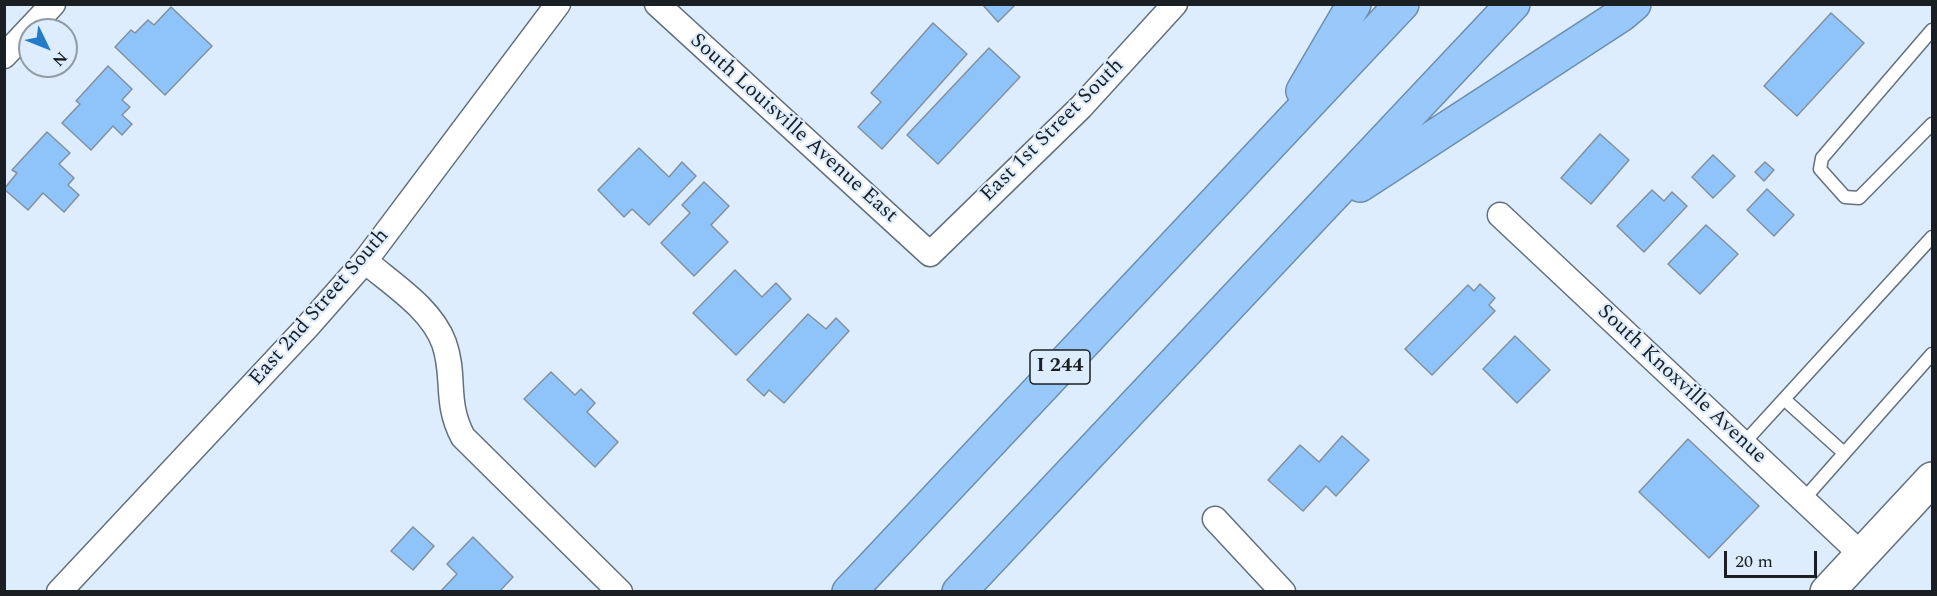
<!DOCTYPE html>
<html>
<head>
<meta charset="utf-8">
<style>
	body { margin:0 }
	#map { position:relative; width:1937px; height:596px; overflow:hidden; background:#deedfd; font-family:Spectral,serif }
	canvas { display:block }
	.frame { position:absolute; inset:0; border:6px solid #1a1f24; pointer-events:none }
	.north { position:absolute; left:18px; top:18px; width:60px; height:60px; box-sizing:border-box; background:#deedfd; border:2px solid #909ba6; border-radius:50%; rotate:133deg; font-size:16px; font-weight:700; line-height:24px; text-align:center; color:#1a1f24 }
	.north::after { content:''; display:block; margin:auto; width:21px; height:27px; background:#227cc9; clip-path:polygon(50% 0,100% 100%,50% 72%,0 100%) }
	.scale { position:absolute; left:1724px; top:551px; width:93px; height:27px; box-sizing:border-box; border:3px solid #1a1f24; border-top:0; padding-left:8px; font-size:18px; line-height:21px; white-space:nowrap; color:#1a1f24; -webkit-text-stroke:4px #deedfd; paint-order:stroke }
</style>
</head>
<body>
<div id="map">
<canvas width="1937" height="596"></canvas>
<div class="frame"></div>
<div class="north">N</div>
<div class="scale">20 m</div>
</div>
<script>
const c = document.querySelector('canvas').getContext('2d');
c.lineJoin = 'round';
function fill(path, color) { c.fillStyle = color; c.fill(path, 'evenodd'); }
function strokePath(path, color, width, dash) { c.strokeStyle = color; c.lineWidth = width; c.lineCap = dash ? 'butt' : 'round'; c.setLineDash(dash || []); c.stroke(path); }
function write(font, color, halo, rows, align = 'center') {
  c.font = font + ' Spectral,serif'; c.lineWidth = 4.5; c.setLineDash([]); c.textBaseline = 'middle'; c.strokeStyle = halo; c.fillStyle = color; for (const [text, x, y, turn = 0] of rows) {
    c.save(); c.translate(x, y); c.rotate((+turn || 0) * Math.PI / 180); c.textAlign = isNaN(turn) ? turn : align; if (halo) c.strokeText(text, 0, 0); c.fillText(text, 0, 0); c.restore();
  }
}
const building = new Path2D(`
	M 982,4 L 1016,4 L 998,22 Z
	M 171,7 L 212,46 L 165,95 L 115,47 L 131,30 L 135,33 L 148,20 L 154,25 Z
	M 1831,13 L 1864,43 L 1797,116 L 1764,86 Z
	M 933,23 L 967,54 L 882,149 L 858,127 L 881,102 L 871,93 Z
	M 989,48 L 1020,77 L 938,164 L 907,135 Z
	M 108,66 L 132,89 L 122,100 L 130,107 L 122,115 L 132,124 L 122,135 L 113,126 L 91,150 L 62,123 L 80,104 L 76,101 Z
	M 47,132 L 70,153 L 59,164 L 74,178 L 68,185 L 79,195 L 64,212 L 43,193 L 28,210 L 4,189 L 17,173 L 12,170 Z
	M 1600,134 L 1629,160 L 1591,204 L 1561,178 Z
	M 639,148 L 669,177 L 682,162 L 696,176 L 649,225 L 632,209 L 624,217 L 598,190 Z
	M 1713,155 L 1735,176 L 1713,198 L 1692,177 Z
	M 1765,162 L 1774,170 L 1764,181 L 1755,172 Z
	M 704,182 L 729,206 L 711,225 L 728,242 L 694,276 L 661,243 L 690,213 L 682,205 Z
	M 1767,189 L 1794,215 L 1774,236 L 1747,210 Z
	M 1652,190 L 1664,201 L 1672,192 L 1687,206 L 1644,252 L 1617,226 Z
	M 1706,225 L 1738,254 L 1700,294 L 1668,264 Z
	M 735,270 L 762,297 L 776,283 L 791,299 L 736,355 L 693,313 Z
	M 1480,284 L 1495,298 L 1489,305 L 1495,311 L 1432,375 L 1405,349 L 1468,285 L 1474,291 Z
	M 808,314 L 826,329 L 836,318 L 849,331 L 784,403 L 769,390 L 764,396 L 747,380 Z
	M 1515,336 L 1550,370 L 1517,403 L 1483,369 Z
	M 551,372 L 575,395 L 581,389 L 595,403 L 587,412 L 618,442 L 595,467 L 524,399 Z
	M 1342,436 L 1369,460 L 1336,496 L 1326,486 L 1303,511 L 1268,480 L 1300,445 L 1319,462 Z
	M 1688,439 L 1759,506 L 1709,558 L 1639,492 Z
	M 413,527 L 434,546 L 413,570 L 391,551 Z
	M 473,537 L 513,577 L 499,592 L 440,592 L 457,574 L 447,564 Z`);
fill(building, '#8fc4fa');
strokePath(building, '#82909e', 1.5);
const service = new Path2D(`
	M 1932,30 L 1822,158 L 1820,169 L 1845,197 L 1859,198 L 1932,124
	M 1784,399 L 1844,453
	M 1743,444 L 1932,237
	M 1803,500 L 1932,354`);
const minor = new Path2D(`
	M 657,4 L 930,254 L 1081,107 L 1175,4
	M 4,56 L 53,4
	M 1500,215 L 1862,555
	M 365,261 C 392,284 431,308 444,343 C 456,377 444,401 463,437 L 620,592
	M 1215,519 L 1283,592
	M 59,592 L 307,327 L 365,261 L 558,4`);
const secondary = new Path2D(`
	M 1827,592 L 1932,479`);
const motorway = new Path2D(`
	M 1303,91 L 1354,4
	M 1360,185 L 1621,15 L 1634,4
	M 849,592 L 1402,4
	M 959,592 L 1513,4`);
strokePath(service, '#62707d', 15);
strokePath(minor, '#62707d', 27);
strokePath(secondary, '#62707d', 36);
strokePath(motorway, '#6d8eaf', 36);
strokePath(service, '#fff', 12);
strokePath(minor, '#fff', 24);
strokePath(secondary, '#fff', 33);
strokePath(motorway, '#99c9fa', 33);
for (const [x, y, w] of [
	[1060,367,60]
]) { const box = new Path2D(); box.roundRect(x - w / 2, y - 17, w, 34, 4.5); c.fillStyle = '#deedfd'; c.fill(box); strokePath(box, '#1a1f24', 1.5); }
write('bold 20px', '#1a1f24', null, [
	["I 244",1060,367]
]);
write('21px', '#1a1f24', '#deedfd', [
	["South Louisville Avenue East",793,129,42],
	["East 1st Street South",1053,131,-45],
	["East 2nd Street South",320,308,-49],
	["South Knoxville Avenue",1681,385,43]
]);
</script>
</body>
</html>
